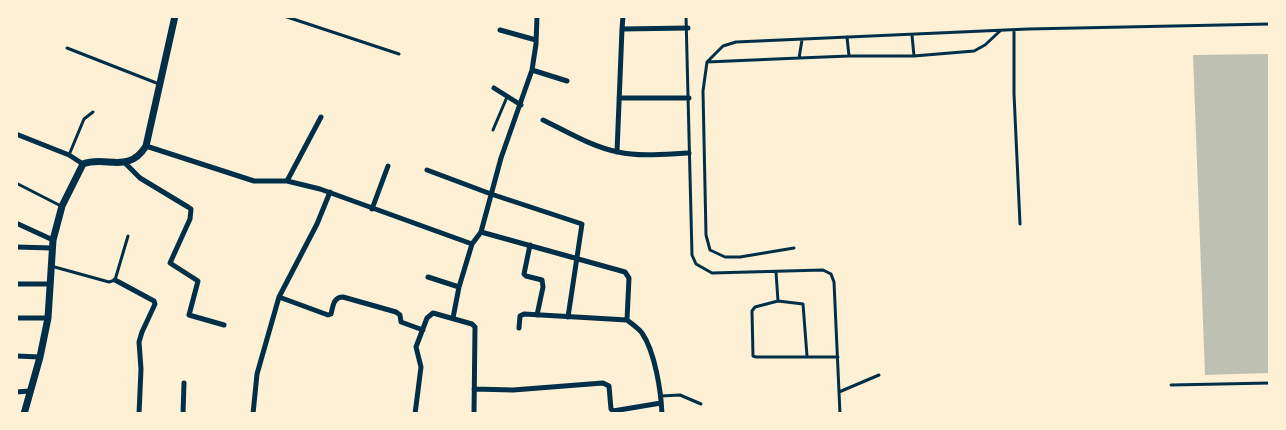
<!DOCTYPE html>
<html>
<head>
<meta charset="utf-8">
<style>
	body { margin:0 }
	#map { position:relative; width:1286px; height:430px; overflow:hidden; background:#fdf0d5; font-family:"Public Sans",sans-serif }
	canvas { display:block }
	.frame { position:absolute; inset:0; border:18px solid #fdf0d5; pointer-events:none }
</style>
</head>
<body>
<div id="map">
<canvas width="1286" height="430"></canvas>
<div class="frame"></div>
</div>
<script>
const c = document.querySelector('canvas').getContext('2d');
c.lineJoin = 'round';
function fill(path, color) { c.fillStyle = color; c.fill(path, 'evenodd'); }
function strokePath(path, color, width, dash) { c.strokeStyle = color; c.lineWidth = width; c.lineCap = dash ? 'butt' : 'round'; c.setLineDash(dash || []); c.stroke(path); }
fill(new Path2D(`
	M 1270,54 L 1270,373 L 1205,375 L 1193,55 Z`), '#bec0b2');
strokePath(new Path2D(`
	M 284,16 L 399,54
	M 686,16 L 692,255 L 696,264 L 712,273 L 823,270 L 831,274 L 834,282 L 840,414
	M 1014,30 L 1014,94 L 1020,224
	M 912,35 L 914,56
	M 847,37 L 849,56 L 914,56 L 974,51 L 985,45 L 1000,31
	M 67,48 L 159,84
	M 799,58 L 849,56
	M 707,62 L 799,58 L 802,40
	M 493,130 L 507,97
	M 69,155 L 84,119 L 93,112
	M 16,183 L 61,206
	M 794,248 L 740,257 L 725,257 L 710,250 L 706,235 L 703,91 L 707,62 L 723,46 L 736,42 L 1028,29 L 1270,24
	M 51,266 L 109,282 L 115,280 L 128,236
	M 776,272 L 778,301 L 755,307 L 752,311 L 753,356 L 756,357 L 838,357
	M 778,301 L 803,304 L 807,356
	M 1171,385 L 1270,383
	M 839,392 L 879,375
	M 661,396 L 680,395 L 701,404`), '#003049', 3);
strokePath(new Path2D(`
	M 623,16 L 622,29 L 688,28
	M 500,30 L 536,40
	M 532,70 L 567,81
	M 494,88 L 521,105
	M 619,98 L 689,98
	M 543,120 C 566,131 592,147 618,152 C 641,157 666,154 689,153
	M 16,134 L 69,155 L 83,164
	M 146,146 L 254,181 L 287,181 L 320,189 L 472,244 L 481,232 L 501,158 L 532,70 L 536,44 L 537,16
	M 617,152 L 622,29
	M 125,163 L 140,178 L 188,207 L 191,209 L 190,219 L 170,263 L 198,281 L 189,315 L 224,325
	M 427,170 L 491,194 L 582,224 L 568,317
	M 287,181 L 321,117
	M 372,209 L 388,166
	M 16,223 L 53,240
	M 481,232 L 625,272 L 629,278 L 627,320 C 632,324 638,328 642,333 C 655,352 661,391 662,414
	M 530,245 L 524,274 L 526,276 L 542,280 L 543,287 L 537,315
	M 16,247 L 52,248
	M 428,277 L 459,287
	M 115,280 L 154,301 L 155,304 L 142,332 L 139,342 L 141,369 L 139,414
	M 16,284 L 49,284
	M 279,297 L 328,315 L 331,314 C 333,307 333,297 343,297 L 396,312 L 400,315 L 401,322 L 423,330
	M 16,318 L 48,318
	M 453,318 L 459,287 L 472,244
	M 519,328 L 520,316 L 524,314 L 627,320
	M 16,356 L 40,357
	M 474,389 L 513,390 L 603,383 L 609,386 L 611,409 L 613,411 L 661,403
	M 16,392 L 30,391
	M 183,414 L 184,383
	M 253,414 L 257,374 L 279,297 L 317,224 L 330,192
	M 415,414 L 421,367 L 416,347 L 427,318 L 433,313 L 472,324 L 475,327 L 474,414`), '#003049', 5);
strokePath(new Path2D(`
	M 24,414 L 40,357 L 48,318 L 53,240 L 62,206 L 83,164 C 106,155 128,175 146,146 L 175,16`), '#003049', 7);
</script>
</body>
</html>
